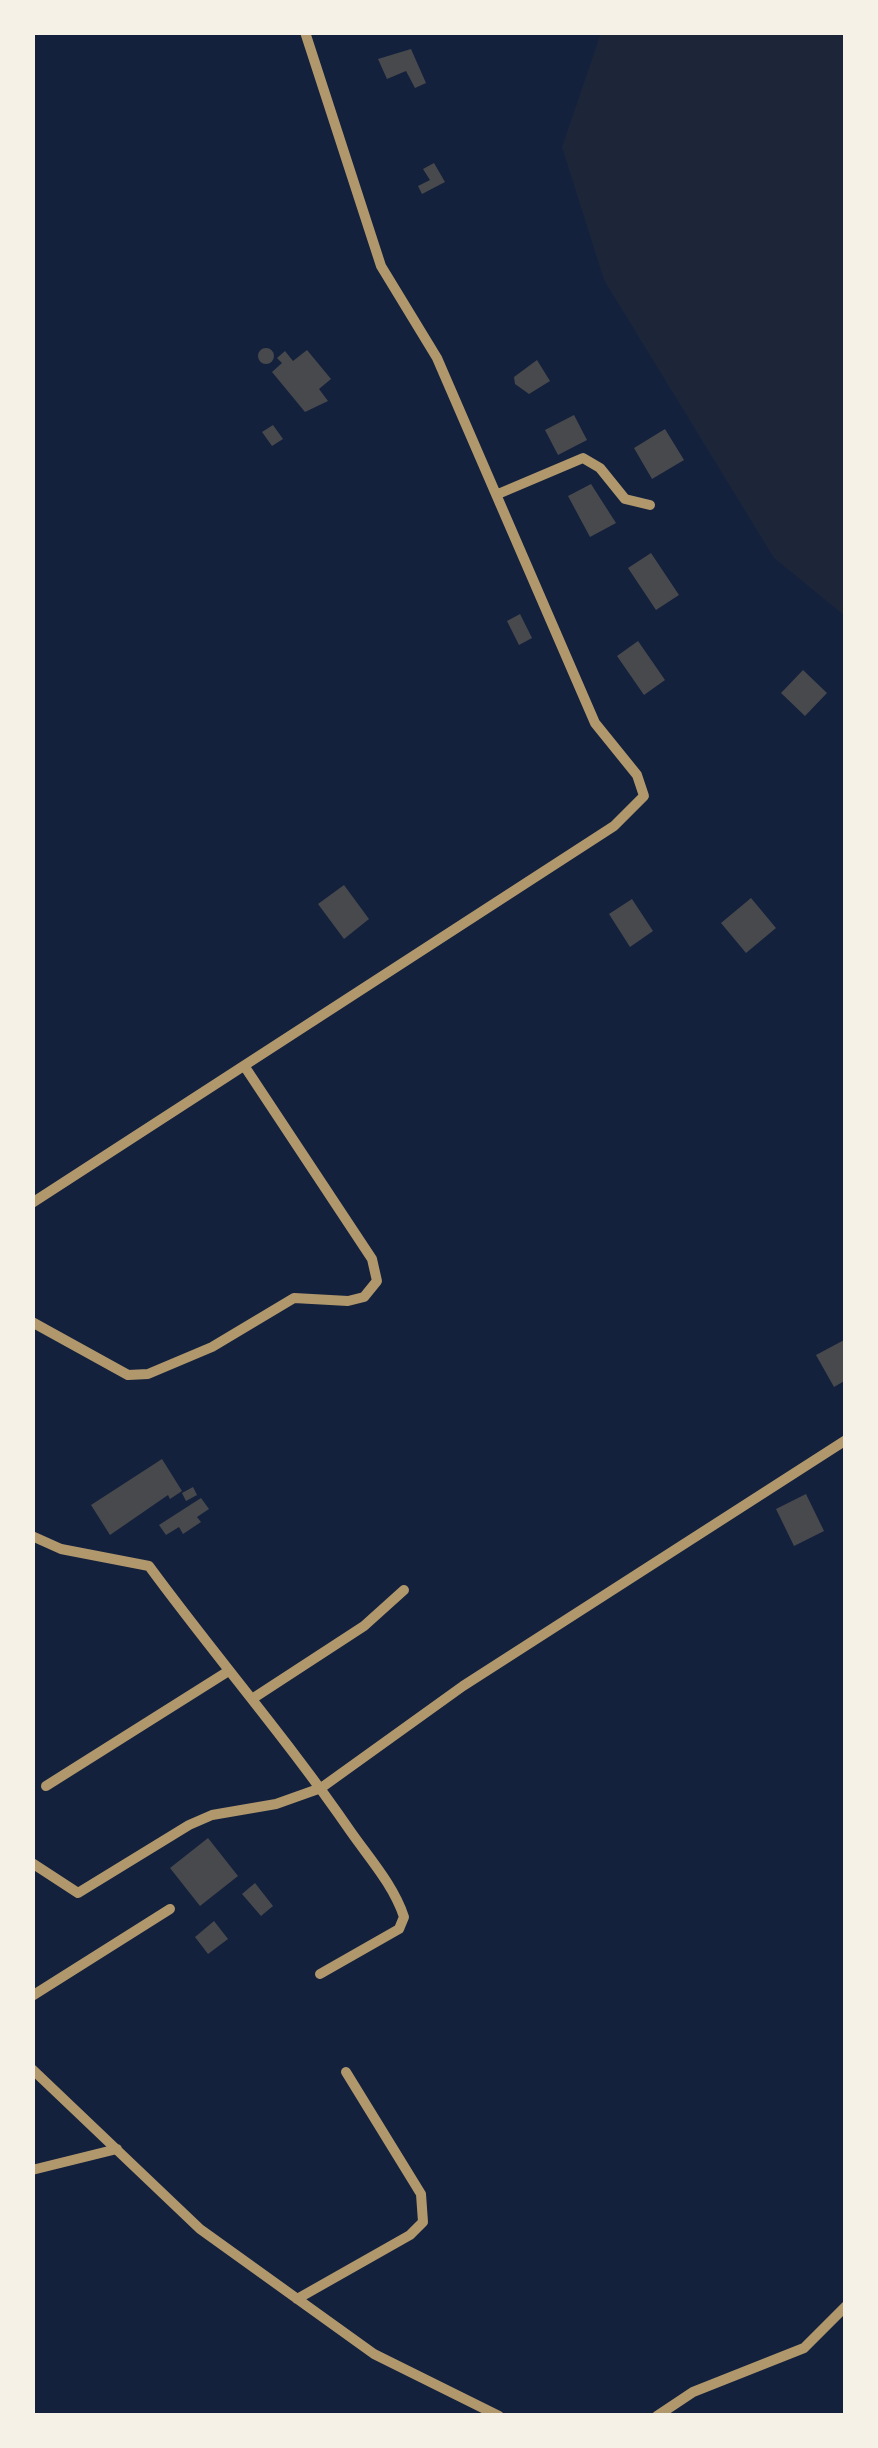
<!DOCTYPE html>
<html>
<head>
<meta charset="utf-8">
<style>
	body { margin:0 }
	#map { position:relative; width:878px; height:2448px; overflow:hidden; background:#14213d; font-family:"Alegreya Sans",sans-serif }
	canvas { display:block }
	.frame { position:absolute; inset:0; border:35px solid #f6f1e7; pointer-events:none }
</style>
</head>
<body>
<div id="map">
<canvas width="878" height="2448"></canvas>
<div class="frame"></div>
</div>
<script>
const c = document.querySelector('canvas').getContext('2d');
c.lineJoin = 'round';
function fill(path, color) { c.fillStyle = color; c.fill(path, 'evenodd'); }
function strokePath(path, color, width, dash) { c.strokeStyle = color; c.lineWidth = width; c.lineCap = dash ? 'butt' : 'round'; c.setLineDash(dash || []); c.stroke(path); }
fill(new Path2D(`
	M 601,33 L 845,33 L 845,616 L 774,558 L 604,280 L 562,147 Z`), '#1d2539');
fill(new Path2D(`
	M 411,49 L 426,83 L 415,88 L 406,71 L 387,79 L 378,59 Z
	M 434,163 L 445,182 L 422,194 L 418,186 L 430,180 L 423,169 Z
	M258 356a8 8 0 1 1 16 0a8 8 0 1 1-16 0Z
	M 307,350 L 331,379 L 319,389 L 328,401 L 305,412 L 272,372 L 282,363 L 277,358 L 285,351 L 293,361 Z
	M 537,360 L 550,381 L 529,394 L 515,384 L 514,377 Z
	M 574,415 L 587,440 L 558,455 L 545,430 Z
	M 273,425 L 283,439 L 272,446 L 262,432 Z
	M 665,429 L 684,460 L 652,479 L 634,448 Z
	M 591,484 L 616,523 L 590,537 L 568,496 Z
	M 651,553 L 679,595 L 656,610 L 628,568 Z
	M 520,614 L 532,638 L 519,645 L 507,621 Z
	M 638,641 L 665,680 L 644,695 L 617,656 Z
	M 803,670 L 827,693 L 805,716 L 781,693 Z
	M 344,885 L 369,919 L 344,939 L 318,904 Z
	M 751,898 L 776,928 L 746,953 L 721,923 Z
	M 632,899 L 653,931 L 630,947 L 609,914 Z
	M 846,1339 L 846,1380 L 834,1387 L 816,1355 Z
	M 162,1459 L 182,1491 L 170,1499 L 168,1495 L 110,1535 L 91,1505 Z
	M 193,1487 L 197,1495 L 186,1501 L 182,1493 Z
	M 806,1494 L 824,1531 L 794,1546 L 776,1509 Z
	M 201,1498 L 209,1509 L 197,1517 L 201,1522 L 183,1534 L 179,1527 L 166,1535 L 159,1525 Z
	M 208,1838 L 238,1876 L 200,1906 L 170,1868 Z
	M 255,1883 L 273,1906 L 261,1916 L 242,1894 Z
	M 214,1921 L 228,1939 L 208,1954 L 195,1937 Z`), '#48494c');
strokePath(new Path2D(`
	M 498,494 L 583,458 L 600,468 L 625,499 L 650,505
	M 32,1203 L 614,826 L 644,796 L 637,775 L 595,723 L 437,358 L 381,266 L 305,32
	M 32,1322 L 128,1375 L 148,1374 L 212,1347 L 294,1298 L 348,1301 L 364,1297 L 377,1281 L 372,1259 L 245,1067
	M 32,1536 L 61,1549 L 149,1566 C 215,1656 288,1740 351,1832 C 370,1859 394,1886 404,1917 L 399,1929 L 320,1974
	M 252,1699 L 364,1626 L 404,1590
	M 46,1786 L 227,1672
	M 32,1863 L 78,1893 L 189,1825 L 212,1815 L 276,1804 L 321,1788 L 463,1686 L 846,1440
	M 32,1996 L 170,1909
	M 32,2069 L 200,2229 L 374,2354 L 499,2416
	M 32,2170 L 117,2149
	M 297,2299 L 410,2235 L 423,2222 L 421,2194 L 346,2072
	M 657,2416 L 693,2392 L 804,2348 L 846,2306`), '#b1986c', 10);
</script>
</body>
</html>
